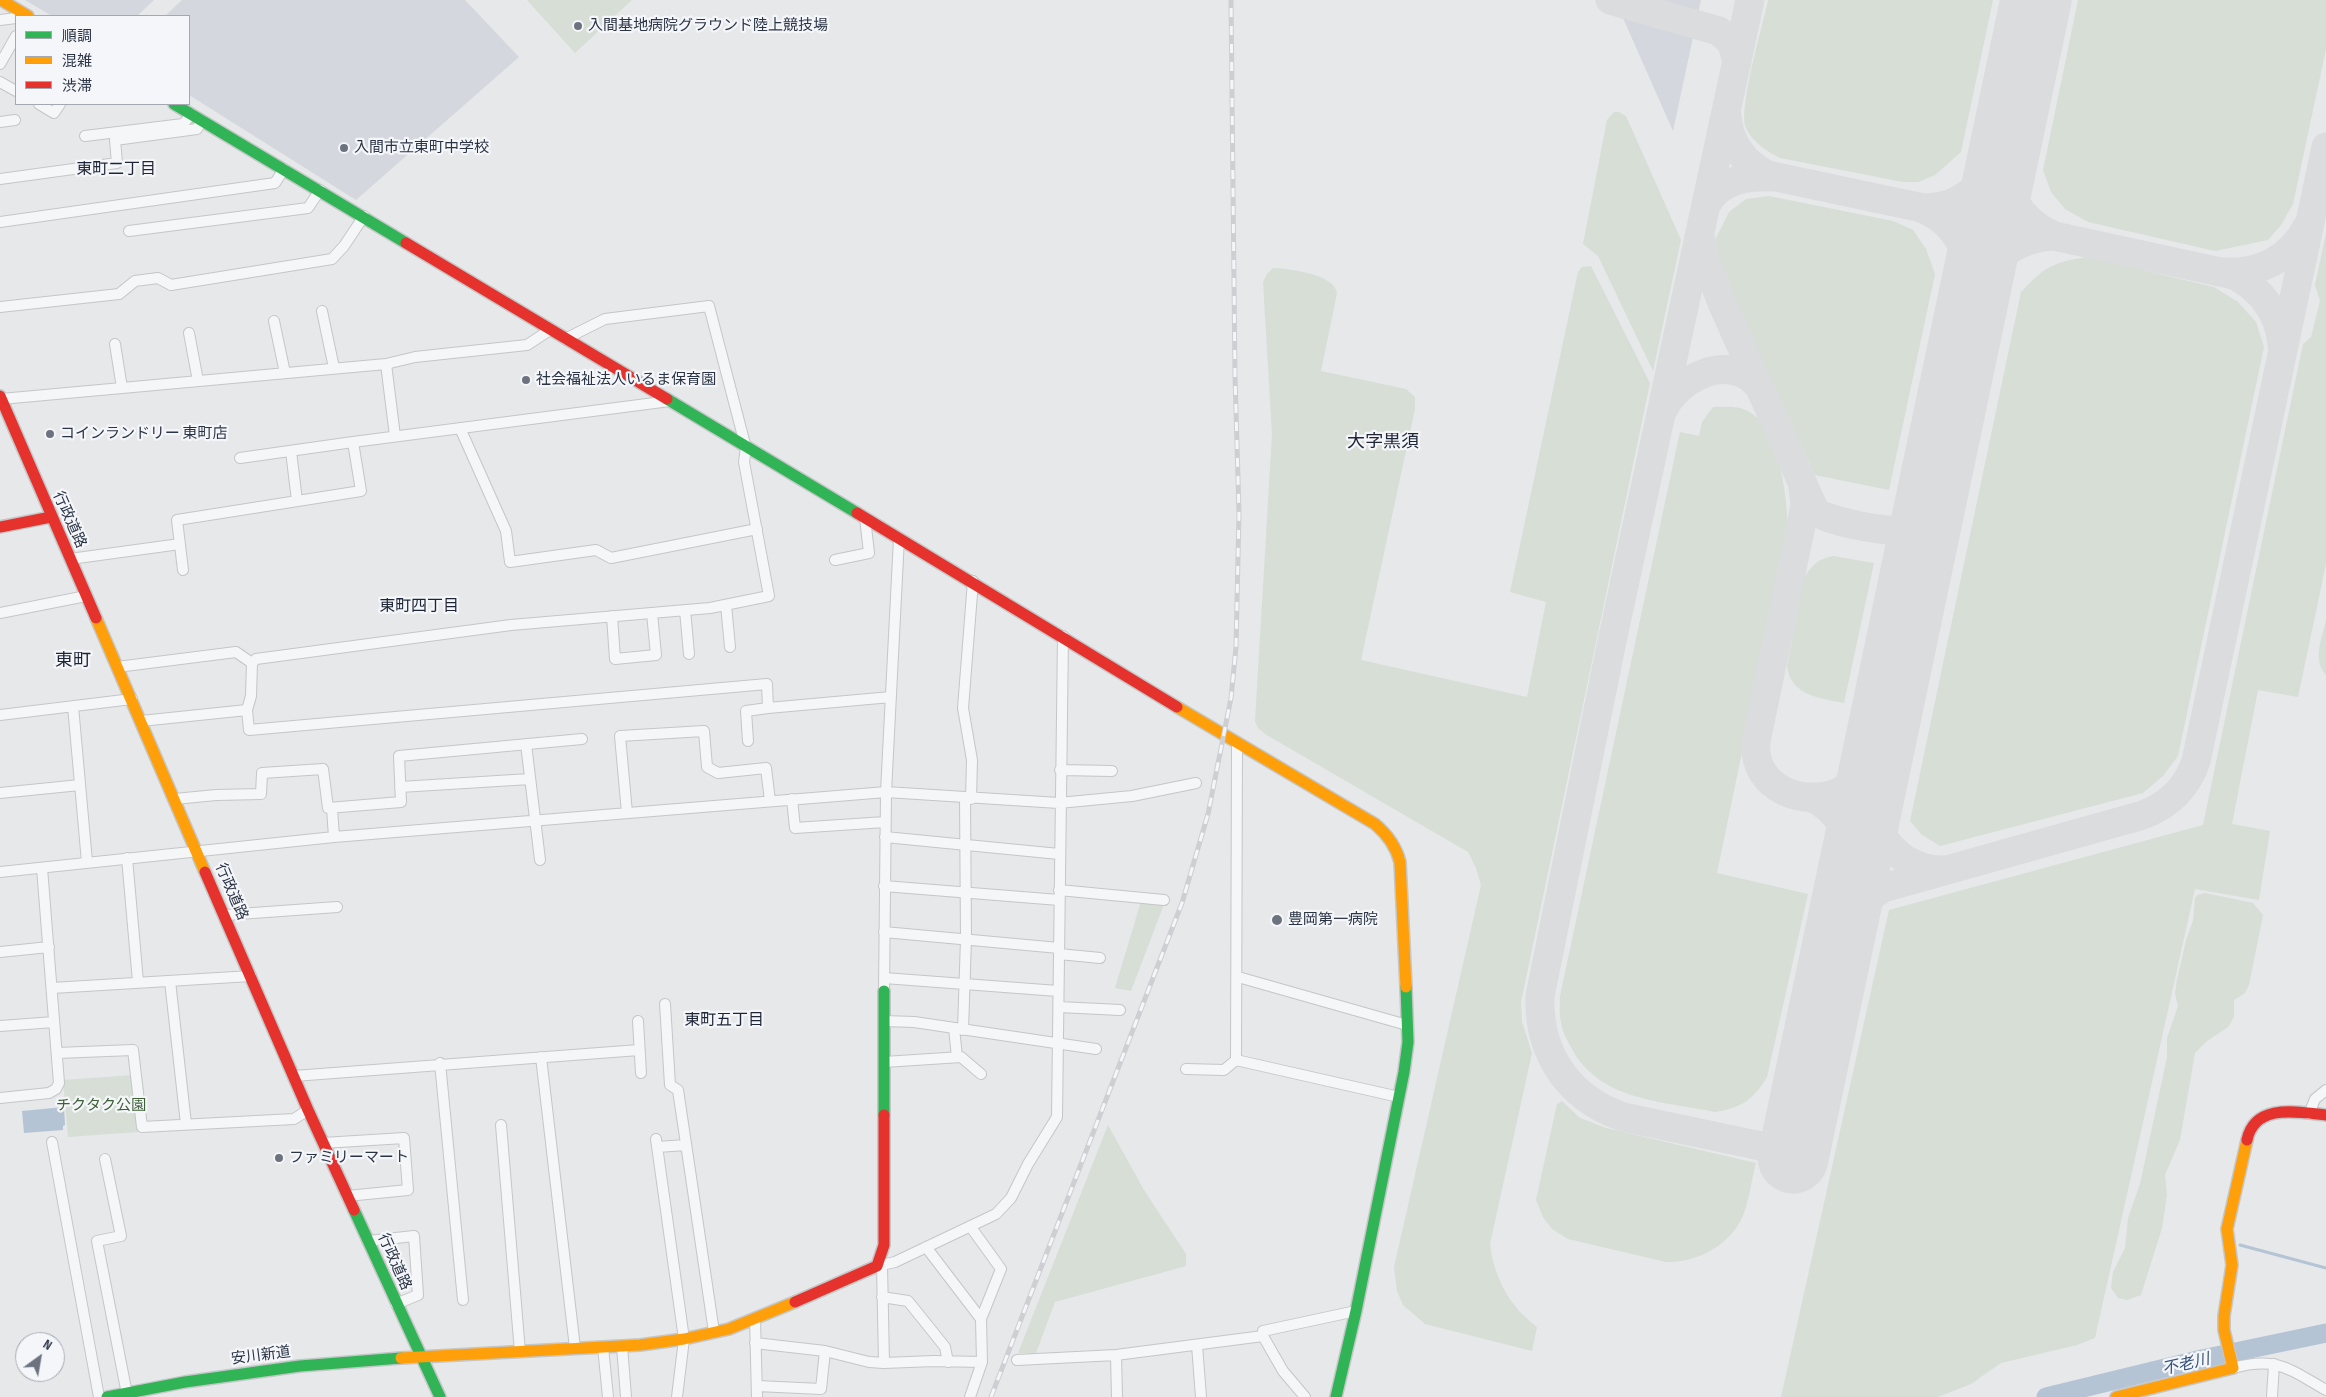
<!DOCTYPE html>
<html>
<head>
<meta charset="utf-8">
<style>
	body { margin:0 }
	#map { position:relative; width:2326px; height:1397px; overflow:hidden; background:#e6e8ea; font-family:"Sofia Sans Condensed","Noto Sans JP",sans-serif }
	canvas { display:block }
	.legend { position:absolute; left:15px; top:15px; width:175px; height:90px; box-sizing:border-box; background:#f4f6f9; border:1px solid #a4a8b1; margin:0; padding:6px 9px; list-style:none; font-size:15px; color:#2b3445 }
	.legend li { display:flex; align-items:center; gap:10px; height:25px }
	.legend b { width:25px; border:1px solid #a4a8b1 }
	.north { position:absolute; left:15px; top:1332px; width:50px; height:50px; box-sizing:border-box; background:#f4f6f9; border:1px solid #a4a8b1; border-radius:50%; rotate:32deg; font-size:14px; font-weight:700; line-height:20px; text-align:center; color:#2b3445 }
	.north::after { content:''; display:block; margin:auto; width:18px; height:22px; background:#6c737f; clip-path:polygon(50% 0,100% 100%,50% 72%,0 100%) }
</style>
</head>
<body>
<div id="map">
<canvas width="2326" height="1397"></canvas>
<ul class="legend">
<li><b style="height:6px;background:#30b455"></b>順調</li>
<li><b style="height:6px;background:#ff9f0a"></b>混雑</li>
<li><b style="height:6px;background:#e5322d"></b>渋滞</li>
</ul>
<div class="north">N</div>
</div>
<script>
const c = document.querySelector('canvas').getContext('2d');
c.lineJoin = 'round';
function fill(path, color) { c.fillStyle = color; c.fill(path, 'evenodd'); }
function strokePath(path, color, width, dash) { c.strokeStyle = color; c.lineWidth = width; c.lineCap = dash ? 'butt' : 'round'; c.setLineDash(dash || []); c.stroke(path); }
function write(font, color, halo, rows, align = 'center') {
  c.font = font + ' "Sofia Sans Condensed","Noto Sans JP",sans-serif'; c.lineWidth = 4.5; c.setLineDash([]); c.textBaseline = 'middle'; c.strokeStyle = halo; c.fillStyle = color; for (const [text, x, y, turn = 0] of rows) {
    c.save(); c.translate(x, y); c.rotate((+turn || 0) * Math.PI / 180); c.textAlign = isNaN(turn) ? turn : align; if (halo) c.strokeText(text, 0, 0); c.fillText(text, 0, 0); c.restore();
  }
}
fill(new Path2D(`
	M 25,0 L 154,0 L 137,16 L 52,16 Z
	M 182,0 L 465,0 L 519,57 L 356,200 L 189,95 L 189,16 L 165,16 Z
	M 1615,0 L 1701,0 L 1673,131 Z`), '#d4d7dd');
fill(new Path2D(`
	M 527,0 L 632,0 L 575,53 Z
	M 1768,0 L 1993,0 L 1961,152 L 1935,175 L 1918,182 L 1903,182 L 1780,158 C 1768,152 1752,142 1746,128 C 1738,109 1763,24 1768,0 Z
	M 2078,0 L 2326,0 L 2326,49 L 2293,204 L 2281,225 L 2268,240 L 2215,251 L 2088,222 L 2065,209 L 2051,192 L 2043,170 Z
	M 1614,112 L 1619,112 L 1626,116 L 1681,240 L 1653,371 L 1598,256 L 1583,244 L 1607,120 Z
	M 1769,196 L 1893,221 L 1913,230 L 1926,249 L 1935,274 L 1889,490 L 1815,475 L 1717,261 L 1716,238 L 1729,212 L 1746,199 Z
	M 2326,233 L 2326,564 L 2298,697 L 2258,690 L 2232,824 L 2270,831 L 2259,900 L 2195,889 L 2095,1338 L 2077,1345 L 2001,1363 L 1971,1384 L 1938,1397 L 1781,1397 L 1889,910 L 2203,825 L 2303,344 L 2311,337 L 2320,301 L 2315,285 Z
	M 2088,257 L 2214,287 L 2238,302 L 2256,322 L 2264,347 L 2178,756 L 2163,776 L 2143,793 L 1940,846 L 1921,834 L 1910,821 L 2021,292 C 2046,266 2053,262 2088,257 Z
	M 1591,266 L 1650,383 L 1521,1002 L 1522,1022 L 1532,1053 L 1490,1244 C 1494,1278 1510,1307 1537,1327 L 1532,1351 L 1425,1324 L 1403,1305 L 1397,1291 L 1394,1267 L 1481,885 L 1476,868 L 1468,852 L 1265,734 L 1258,728 L 1255,721 L 1272,434 L 1263,282 L 1267,274 L 1273,268 C 1291,269 1334,274 1337,293 L 1321,371 L 1406,389 L 1415,397 L 1415,409 L 1361,660 L 1527,697 L 1546,602 L 1510,592 L 1578,272 L 1582,267 Z
	M 1713,407 C 1722,407 1734,406 1743,409 C 1779,421 1787,496 1788,529 L 1717,873 L 1808,894 L 1767,1077 C 1753,1100 1741,1108 1715,1112 C 1663,1101 1598,1101 1571,1047 C 1567,1040 1562,1031 1561,1022 C 1559,1014 1560,1004 1560,996 L 1680,432 L 1699,436 L 1702,422 Z
	M 1833,556 L 1874,563 L 1844,703 C 1820,698 1791,696 1787,666 L 1804,578 C 1812,565 1818,559 1833,556 Z
	M 2326,620 L 2326,675 C 2312,660 2322,638 2326,620 Z
	M 2205,893 L 2253,903 L 2263,915 L 2249,985 L 2245,993 L 2234,1000 L 2234,1017 L 2228,1027 L 2207,1041 L 2195,1053 L 2180,1140 L 2165,1175 L 2167,1195 L 2162,1228 L 2141,1295 L 2127,1300 L 2118,1298 L 2111,1288 L 2113,1272 L 2125,1248 L 2128,1218 L 2140,1184 L 2167,1057 L 2167,1038 L 2178,1006 L 2175,994 L 2177,980 L 2186,940 L 2193,921 L 2195,898 L 2197,895 Z
	M 1142,898 L 1166,899 L 1131,991 L 1115,988 Z
	M 134,1075 L 138,1132 L 68,1137 L 63,1080 Z
	M 1562,1101 L 1580,1118 L 1606,1128 L 1756,1163 C 1751,1181 1749,1204 1741,1220 C 1727,1247 1695,1263 1666,1262 L 1568,1239 L 1552,1229 L 1543,1217 L 1536,1200 L 1557,1104 Z
	M 1108,1125 L 1144,1190 L 1186,1254 L 1186,1266 L 1055,1302 L 1036,1353 L 1018,1353 Z`), '#d6ded6');
fill(new Path2D(`
	M 64,1107 L 65,1125 L 63,1126 L 63,1130 L 24,1133 L 22,1111 Z`), '#b4c4d5');
strokePath(new Path2D(`
	M 2240,1245 L 2326,1268`), '#b4c4d5', 3);
strokePath(new Path2D(`
	M 2046,1397 L 2202,1359 L 2326,1333`), '#b4c4d5', 19);
strokePath(new Path2D(`
	M 1610,0 L 1719,31 L 1732,43 L 1737,63
	M 1750,0 L 1611,646 L 1540,996 C 1538,1053 1568,1098 1623,1117 L 1794,1153
	M 1727,116 C 1729,143 1743,162 1767,175 L 1918,207 C 1956,220 1970,253 1975,291
	M 2004,151 C 2001,189 2019,220 2054,236 L 2234,275 C 2261,289 2280,314 2282,345
	M 1707,204 C 1720,179 1749,176 1775,177
	M 1918,207 C 1959,213 1984,183 2004,151
	M 1701,240 L 1705,258 L 1722,303 L 1815,511 C 1826,521 1888,533 1903,530 C 1914,528 1922,521 1928,513
	M 2224,272 C 2259,274 2290,259 2307,227
	M 1975,291 C 1988,259 2019,237 2054,236
	M 1663,410 C 1680,376 1730,352 1759,386
	M 1803,488 L 1805,506 L 1756,741 C 1751,790 1809,811 1846,788 C 1861,779 1870,765 1878,750
	M 1888,530 C 1906,536 1915,548 1917,566
	M 1811,797 C 1838,810 1849,833 1855,860
	M 1868,801 C 1878,838 1900,869 1942,870
	M 1841,929 L 1858,905 L 1883,888 L 2143,815 C 2169,805 2187,788 2196,761 L 2326,147`), '#dadcde', 29);
strokePath(new Path2D(`
	M 1793,1158 L 2036,0`), '#dadcde', 71);
const street = new Path2D(`
	M 0,20 L 16,18
	M 0,64 L 16,36
	M 0,82 L 16,91
	M 39,104 L 54,113 L 60,104
	M 0,122 L 15,120
	M 85,136 L 183,124 L 192,114
	M 0,179 L 117,163 L 115,140 L 197,129 L 202,120
	M 0,222 L 275,183 L 284,169
	M 129,231 L 308,208 L 320,190
	M 0,307 L 119,294 L 135,281 L 158,278 L 171,285 L 332,259 L 344,246 L 364,216
	M 322,311 L 334,368
	M 274,321 L 285,373
	M 189,333 L 198,381
	M 115,344 L 122,388
	M 386,364 L 395,436
	M 1,399 L 386,364 L 415,357 L 527,345 L 550,330
	M 460,428 L 506,531 L 510,562 L 596,550 L 611,558 L 757,529
	M 291,451 L 297,501
	M 240,458 L 353,442
	M 70,559 L 180,544
	M 835,560 L 869,553 L 865,518
	M 183,570 L 177,520 L 361,491 L 353,442 L 670,401
	M 726,605 L 730,647
	M 685,610 L 689,654
	M 0,613 L 86,596
	M 612,616 L 615,659 L 656,655 L 652,613
	M 117,667 L 236,652 L 252,663
	M 73,706 L 87,862
	M 768,708 L 891,697
	M 247,710 L 249,730 L 767,684 L 768,708 L 746,711 L 748,741
	M 0,715 L 132,699
	M 141,721 L 247,710 L 251,696 L 252,663 L 256,659 L 511,625 L 710,608 L 769,596 L 744,462 L 746,448 L 709,306 L 605,319 L 565,339
	M 526,744 L 540,860
	M 1060,770 L 1112,771
	M 400,787 L 530,779
	M 0,793 L 80,785
	M 175,799 L 216,795 L 261,794 L 262,773 L 323,769 L 328,808 L 401,802 L 399,756 L 582,739
	M 792,799 L 795,828 L 885,822
	M 971,799 L 972,760 L 963,708 L 973,581
	M 332,808 L 334,837
	M 627,813 L 620,736 L 704,731 L 707,767 L 718,773 L 766,768 L 770,801
	M 885,837 L 1059,854
	M 127,858 L 138,982
	M 0,872 L 334,837 L 886,792 L 1059,803 L 1132,796 L 1196,783
	M 884,886 L 1059,900
	M 1059,890 L 1164,900
	M 225,915 L 337,907
	M 884,932 L 1059,948
	M 0,952 L 49,947
	M 1059,954 L 1100,958
	M 1238,977 L 1407,1025
	M 884,978 L 1058,991
	M 170,981 L 186,1124
	M 52,988 L 251,976
	M 884,991 L 886,792 L 899,538
	M 665,1004 L 670,1085 L 678,1090 L 714,1332
	M 1059,1007 L 1120,1010
	M 638,1021 L 641,1073
	M 884,1021 L 914,1022 L 1096,1049
	M 0,1026 L 54,1022
	M 954,1028 L 957,1057
	M 963,1030 L 966,939 L 965,798
	M 57,1053 L 133,1050 L 142,1127 L 294,1119 L 308,1110
	M 541,1057 L 575,1348
	M 1236,1060 L 1399,1097
	M 884,1062 L 961,1057 L 981,1074
	M 440,1063 L 463,1300
	M 1186,1069 L 1224,1070 L 1236,1060 L 1237,744
	M 294,1076 L 639,1050
	M 0,1098 L 49,1093 L 56,1089 L 59,1083 L 42,868
	M 2309,1114 L 2315,1099 L 2326,1090
	M 501,1125 L 520,1352
	M 656,1139 L 684,1339 L 677,1397
	M 52,1142 L 99,1397
	M 323,1143 L 404,1138 L 408,1190 L 347,1196
	M 657,1147 L 686,1145
	M 105,1159 L 121,1236 L 97,1241 L 127,1394
	M 970,1226 L 1001,1269 L 981,1319 L 982,1362
	M 368,1241 L 414,1236 L 418,1295 L 396,1304
	M 926,1247 L 981,1319
	M 882,1265 L 884,1363 L 934,1361 L 982,1362 L 970,1397
	M 877,1266 L 895,1262 L 996,1214 L 1011,1198 L 1028,1164 L 1057,1117 L 1063,636
	M 882,1297 L 908,1301 L 945,1347 L 948,1362
	M 755,1319 L 757,1397
	M 755,1343 L 825,1351 L 821,1389 L 757,1386
	M 1197,1345 L 1201,1397
	M 622,1346 L 626,1397
	M 603,1347 L 608,1397
	M 825,1351 L 869,1362 L 884,1363
	M 1116,1355 L 1117,1397
	M 1017,1360 L 1116,1355 L 1263,1336
	M 2233,1368 C 2277,1356 2289,1369 2326,1390
	M 1305,1397 L 1283,1371 L 1263,1336 L 1263,1331 L 1356,1311
	M 2272,1397 L 2274,1364`);
const fast = new Path2D(`
	M 174,104 L 406,243
	M 667,399 L 857,513
	M 884,991 L 884,1115
	M 354,1210 L 440,1397
	M 107,1397 L 185,1382 L 300,1366 L 401,1358
	M 1336,1397 L 1356,1311 L 1404,1072 L 1408,1042 L 1406,987`);
const slow = new Path2D(`
	M 1,0 L 28,16
	M 96,618 L 205,872
	M 1177,707 L 1375,824 C 1388,835 1396,846 1400,862 L 1406,987
	M 401,1358 L 640,1345 L 684,1339 L 729,1329 L 795,1302
	M 2116,1397 L 2233,1368 L 2224,1330 L 2224,1316 L 2232,1265 L 2227,1229 L 2247,1140`);
const jam = new Path2D(`
	M 406,243 L 667,399
	M 0,396 L 96,618
	M 857,513 L 1177,707
	M 0,527 L 51,517
	M 205,872 L 308,1110 L 354,1210
	M 2247,1140 C 2255,1103 2297,1112 2326,1115
	M 795,1302 L 877,1266 L 884,1245 L 884,1115`);
strokePath(street, '#c4c6c8', 12);
strokePath(fast, '#c4c6c8', 14);
strokePath(slow, '#c4c6c8', 14);
strokePath(jam, '#c4c6c8', 14);
strokePath(street, '#f5f6f7', 10);
strokePath(fast, '#30b455', 11);
strokePath(slow, '#ff9f0a', 11);
strokePath(jam, '#e5322d', 11);
const rail = new Path2D(`
	M 991,1397 L 1182,903 L 1208,814 L 1231,698 L 1236,647 L 1239,513 L 1235,376 L 1231,0`);
strokePath(rail, '#cecfd2', 5);
strokePath(rail, '#f4f6f9', 3, [9]);
for (const [x, y, r, color] of [
	[578,26,5,"#6c737f"],
	[344,148,5,"#6c737f"],
	[526,380,5,"#6c737f"],
	[50,434,5,"#6c737f"],
	[1277,920,6,"#6c737f"],
	[279,1158,5,"#6c737f"]
]) { const dot = new Path2D(); dot.arc(x, y, r, 0, 2 * Math.PI); c.fillStyle = color; c.fill(dot); strokePath(dot, '#f4f6f9', 2); }
write('15px', '#2b3445', '#f4f6f9', [
	["入間基地病院グラウンド陸上競技場",588,26],
	["入間市立東町中学校",354,148],
	["社会福祉法人いるま保育園",536,380],
	["コインランドリー 東町店",60,434],
	["豊岡第一病院",1288,920],
	["ファミリーマート",289,1158]
], 'left');
write('15px', '#2b3445', '#f4f6f9', [
	["行政道路",69,520,66],
	["行政道路",231,892,67],
	["行政道路",394,1262,66],
	["安川新道",261,1356,-7]
]);
write('15px', '#3f6138', '#f4f6f9', [
	["チクタク公園",101,1106]
]);
write('16px', '#1d2536', '#f4f6f9', [
	["東町二丁目",116,170],
	["東町四丁目",419,607],
	["東町五丁目",724,1021]
]);
write('italic 16px', '#34527a', '#f4f6f9', [
	["不老川",2186,1365,-13]
]);
write('18px', '#1d2536', '#f4f6f9', [
	["大字黒須",1383,442],
	["東町",73,661]
]);
</script>
</body>
</html>
